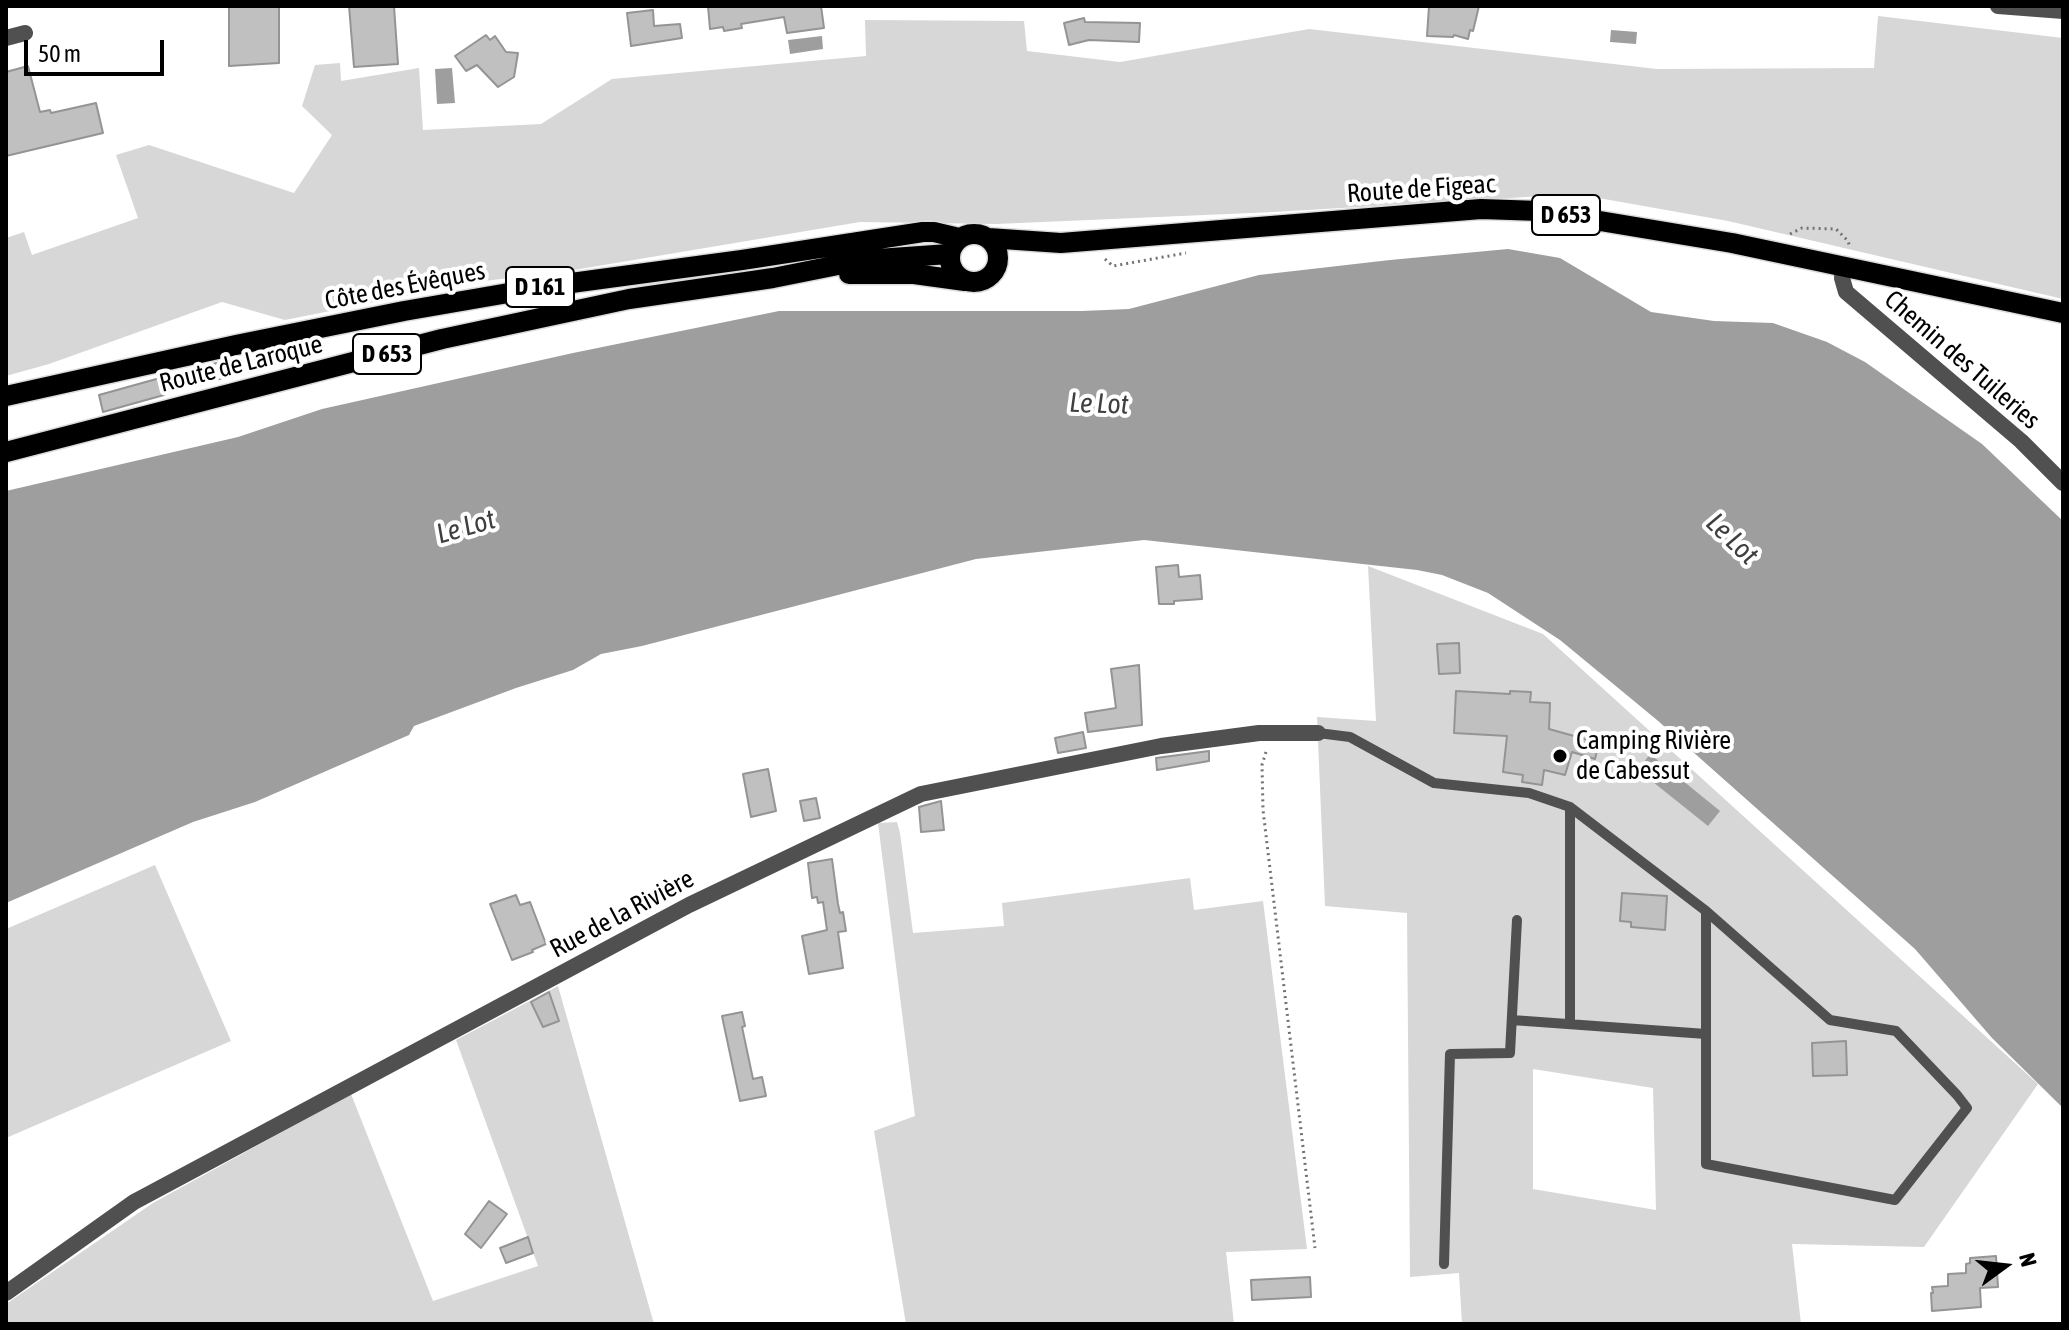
<!DOCTYPE html>
<html>
<head>
<meta charset="utf-8">
<style>
	body { margin:0 }
	#map { position:relative; width:2069px; height:1330px; overflow:hidden; background:#fff; font-family:"Asap Condensed",sans-serif }
	canvas { display:block }
	.frame { position:absolute; inset:0; border:8px solid #000; pointer-events:none }
	.north { position:absolute; left:1965px; top:1226px; width:80px; height:80px; -webkit-text-stroke:6px #fff; paint-order:stroke; rotate:75deg; font-size:22px; font-weight:700; line-height:32px; text-align:center; color:#000 }
	.north::after { content:''; display:block; margin:auto; width:28px; height:36px; background:#000; clip-path:polygon(50% 0,100% 100%,50% 72%,0 100%) }
	.scale { position:absolute; left:24px; top:40px; width:140px; height:36px; box-sizing:border-box; border:4px solid #000; border-top:0; padding-left:10px; font-size:24px; line-height:28px; white-space:nowrap; color:#000; -webkit-text-stroke:6px #fff; paint-order:stroke }
</style>
</head>
<body>
<div id="map">
<canvas width="2069" height="1330"></canvas>
<div class="frame"></div>
<div class="north">N</div>
<div class="scale">50 m</div>
</div>
<script>
const c = document.querySelector('canvas').getContext('2d');
c.lineJoin = 'round';
function fill(path, color) { c.fillStyle = color; c.fill(path, 'evenodd'); }
function strokePath(path, color, width, dash) { c.strokeStyle = color; c.lineWidth = width; c.lineCap = dash ? 'butt' : 'round'; c.setLineDash(dash || []); c.stroke(path); }
function write(font, color, halo, rows, align = 'center') {
  c.font = font + ' "Asap Condensed",sans-serif'; c.lineWidth = 8; c.setLineDash([]); c.textBaseline = 'middle'; c.strokeStyle = halo; c.fillStyle = color; for (const [text, x, y, turn = 0] of rows) {
    c.save(); c.translate(x, y); c.rotate((+turn || 0) * Math.PI / 180); c.textAlign = isNaN(turn) ? turn : align; if (halo) c.strokeText(text, 0, 0); c.fillText(text, 0, 0); c.restore();
  }
}
fill(new Path2D(`
	M 1878,16 L 2063,38 L 2063,299 L 1728,221 L 1576,194 L 1274,212 L 996,224 L 860,222 L 568,271 L 476,282 L 285,320 L 222,302 L 49,364 L 6,376 L 6,238 L 24,232 L 32,255 L 138,218 L 116,155 L 149,145 L 294,193 L 332,135 L 302,106 L 315,65 L 340,63 L 341,81 L 419,68 L 423,130 L 541,124 L 612,79 L 866,56 L 865,20 L 1024,21 L 1027,51 L 1120,62 L 1309,29 L 1657,69 L 1874,68 Z
	M 1368,566 L 1543,634 L 2038,1084 L 1924,1247 L 1792,1244 L 1801,1324 L 1462,1324 L 1459,1273 L 1410,1277 L 1407,913 L 1325,906 L 1317,717 L 1376,721 ZM 1533,1069 L 1653,1088 L 1656,1210 L 1533,1189 Z
	M 897,822 L 900,833 L 913,933 L 1004,926 L 1002,903 L 1190,878 L 1194,910 L 1263,901 L 1307,1249 L 1226,1252 L 1234,1324 L 906,1324 L 874,1131 L 915,1116 L 878,823 Z
	M 155,865 L 231,1041 L 6,1138 L 6,929 Z
	M 558,986 L 654,1324 L 6,1324 L 6,1304 L 153,1203 L 351,1094 L 433,1301 L 538,1266 L 456,1040 Z`), '#d7d7d7');
fill(new Path2D(`
	M 1611,30 L 1637,32 L 1636,44 L 1610,42 Z
	M 822,36 L 823,49 L 790,54 L 788,40 Z
	M 452,68 L 455,103 L 437,104 L 435,69 Z
	M 1508,249 L 1560,258 L 1651,312 L 1714,321 L 1773,323 L 1827,342 L 1865,362 L 1982,444 L 2063,521 L 2063,1108 L 1992,1038 L 1915,949 L 1657,720 L 1560,640 L 1488,593 L 1442,575 L 1417,570 L 1144,540 L 976,559 L 642,646 L 601,654 L 573,670 L 516,688 L 414,726 L 409,735 L 255,802 L 193,822 L 6,903 L 6,491 L 238,437 L 322,409 L 573,353 L 779,311 L 1082,311 L 1129,309 L 1259,275 L 1390,260 Z
	M 1650,754 L 1720,811 L 1708,826 L 1638,770 Z`), '#9e9e9e');
const building = new Path2D(`
	M 229,6 L 279,6 L 279,63 L 229,66 Z
	M 349,6 L 394,6 L 398,64 L 354,67 Z
	M 708,6 L 821,6 L 824,28 L 787,33 L 784,17 L 741,24 L 742,28 L 724,31 L 723,27 L 710,29 Z
	M 1429,6 L 1479,6 L 1473,31 L 1470,30 L 1468,39 L 1454,35 L 1453,37 L 1427,36 Z
	M 653,10 L 654,26 L 680,24 L 682,38 L 631,46 L 627,13 Z
	M 1084,18 L 1085,22 L 1140,23 L 1139,42 L 1089,40 L 1069,45 L 1064,23 Z
	M 486,35 L 490,40 L 495,36 L 506,52 L 518,53 L 514,77 L 498,87 L 477,65 L 466,71 L 455,56 Z
	M 28,66 L 40,112 L 50,110 L 51,113 L 96,103 L 103,133 L 6,156 L 6,72 Z
	M 234,359 L 238,374 L 212,381 L 208,365 Z
	M 160,378 L 164,395 L 103,412 L 99,395 Z
	M 1178,565 L 1179,577 L 1200,575 L 1202,599 L 1174,601 L 1174,604 L 1159,604 L 1156,567 Z
	M 1459,643 L 1460,673 L 1439,674 L 1437,644 Z
	M 1139,665 L 1142,725 L 1088,732 L 1085,713 L 1116,708 L 1111,669 Z
	M 1456,691 L 1510,694 L 1510,691 L 1531,692 L 1530,702 L 1550,703 L 1549,729 L 1599,743 L 1595,759 L 1572,752 L 1565,775 L 1544,770 L 1542,785 L 1522,782 L 1523,775 L 1503,772 L 1507,736 L 1454,733 Z
	M 1083,732 L 1086,748 L 1058,753 L 1055,738 Z
	M 1209,751 L 1209,761 L 1157,770 L 1156,758 Z
	M 768,769 L 776,811 L 751,817 L 743,774 Z
	M 816,798 L 820,818 L 804,821 L 800,801 Z
	M 941,801 L 944,830 L 921,832 L 919,807 Z
	M 832,859 L 838,904 L 840,913 L 843,912 L 846,931 L 838,932 L 843,968 L 809,974 L 802,936 L 827,930 L 823,902 L 818,903 L 817,897 L 812,898 L 808,863 Z
	M 1622,893 L 1667,896 L 1665,930 L 1631,927 L 1631,922 L 1620,921 Z
	M 516,895 L 520,905 L 530,902 L 546,944 L 532,950 L 533,952 L 512,960 L 490,904 Z
	M 549,992 L 559,1021 L 543,1027 L 531,1002 Z
	M 742,1012 L 745,1026 L 742,1027 L 753,1079 L 762,1077 L 766,1096 L 740,1101 L 722,1016 Z
	M 1846,1041 L 1847,1075 L 1813,1076 L 1812,1043 Z
	M 489,1201 L 507,1214 L 481,1248 L 465,1234 Z
	M 528,1237 L 533,1253 L 506,1263 L 500,1248 Z
	M 1996,1256 L 1998,1287 L 1980,1288 L 1981,1307 L 1932,1311 L 1931,1293 L 1933,1293 L 1932,1287 L 1948,1286 L 1948,1274 L 1966,1273 L 1966,1264 L 1970,1263 L 1970,1258 Z
	M 1310,1277 L 1311,1297 L 1252,1300 L 1251,1280 Z`);
fill(building, '#c0c0c0');
strokePath(building, '#949494', 2);
const primary = new Path2D(`
	M950 258a24 24 0 1 1 48 0a24 24 0 1 1-48 0Z
	M 988,238 L 1061,243 L 1481,209 L 1540,211 L 1732,243 L 2063,313
	M 849,274 L 914,274 L 965,281
	M 6,396 L 236,345 L 404,311 L 549,286 L 742,260 L 923,232 L 934,232 L 959,238
	M 6,452 L 442,339 L 629,299 L 773,278 L 863,260 L 949,254`);
strokePath(primary, '#dbdbdb', 23);
strokePath(new Path2D(`
	M 1790,234 L 1802,228 L 1836,229 L 1848,241 L 1850,248
	M 1105,259 L 1113,266 L 1186,253
	M 1266,752 L 1262,765 L 1263,810 L 1315,1248`), '#727272', 3, [2, 4]);
strokePath(new Path2D(`
	M 1318,733 L 1350,737 L 1434,783 L 1529,793 L 1570,807 L 1706,911 L 1830,1020 L 1896,1031 L 1957,1095 L 1967,1108 L 1895,1200 L 1706,1164 L 1706,911
	M 1512,1020 L 1706,1034
	M 1570,1024 L 1570,807
	M 1444,1264 L 1450,1054 L 1510,1053 L 1517,920`), '#505050', 10);
strokePath(new Path2D(`
	M 6,38 L 25,33
	M 1843,267 L 1842,278 L 1846,292 L 2021,441 L 2063,483
	M 6,1293 L 134,1202 L 689,905 L 921,794 L 1161,746 L 1259,733 L 1318,733`), '#505050', 16);
strokePath(new Path2D(`
	M 1998,6 L 2063,11`), '#505050', 16);
strokePath(primary, '#000', 20);
for (const [x, y, r, color] of [
	[1560,756,8,"#000"]
]) { const dot = new Path2D(); dot.arc(x, y, r, 0, 2 * Math.PI); c.fillStyle = color; c.fill(dot); strokePath(dot, '#fff', 3); }
for (const [x, y, w] of [
	[1566,215,68],
	[540,287,68],
	[387,354,68]
]) { const box = new Path2D(); box.roundRect(x - w / 2, y - 20, w, 40, 6); c.fillStyle = '#fff'; c.fill(box); strokePath(box, '#000', 2); }
write('bold 24px', '#000', null, [
	["D 653",1566,215],
	["D 161",540,287],
	["D 653",387,354]
]);
write('26px', '#000', '#fff', [
	["Route de Figeac",1421,189,-4],
	["Côte des Évêques",405,286,-11],
	["Chemin des Tuileries",1962,360,41],
	["Route de Laroque",241,364,-14],
	["Rue de la Rivière",622,914,-28]
]);
write('26px', '#000', '#fff', [
	["Camping Rivière",1576,741],
	["de Cabessut",1576,771]
], 'left');
write('italic 28px', '#3f3f3f', '#fff', [
	["Le Lot",1099,404,2],
	["Le Lot",466,527,-16],
	["Le Lot",1732,539,44]
]);
</script>
</body>
</html>
